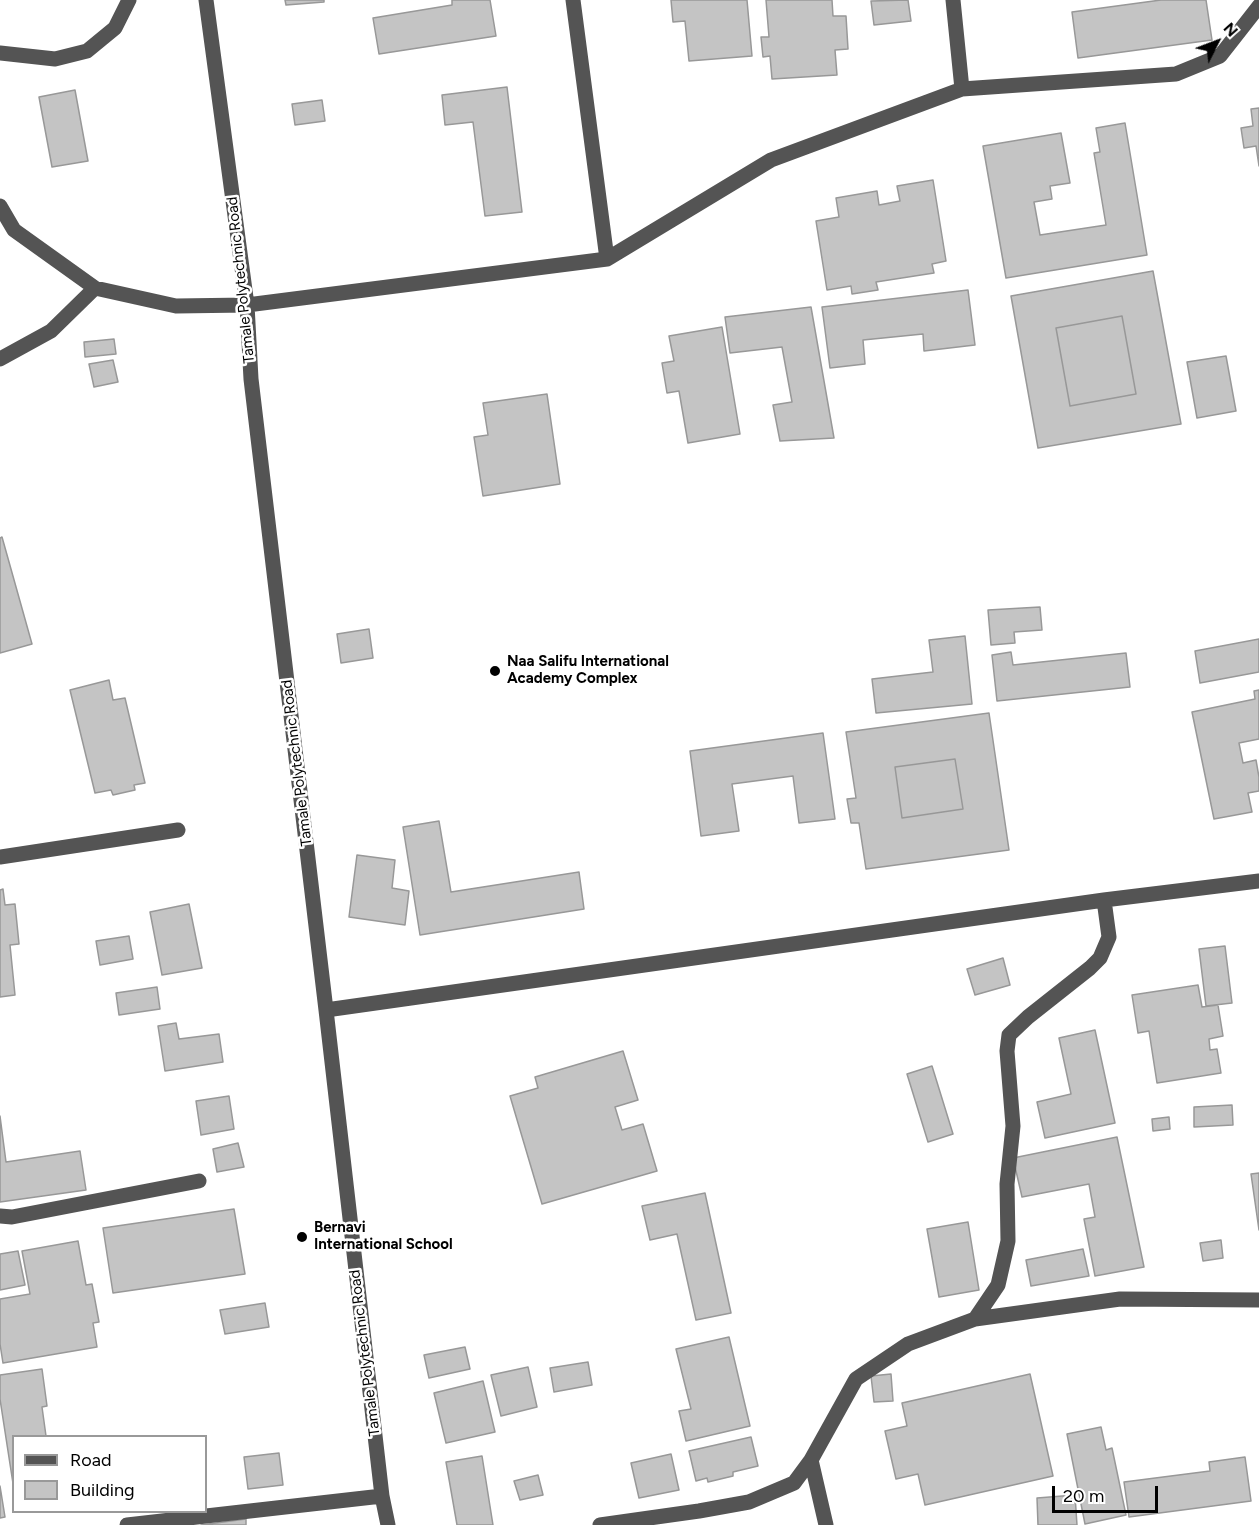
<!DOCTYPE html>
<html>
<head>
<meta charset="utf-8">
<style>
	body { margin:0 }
	#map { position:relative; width:1259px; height:1525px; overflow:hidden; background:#fff; font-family:Figtree,sans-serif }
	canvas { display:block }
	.legend { position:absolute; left:12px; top:1435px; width:195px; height:78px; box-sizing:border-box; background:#fff; border:2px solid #999; margin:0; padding:8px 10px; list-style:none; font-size:18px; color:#000 }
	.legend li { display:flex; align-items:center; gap:12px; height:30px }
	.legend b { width:30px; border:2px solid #999 }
	.north { position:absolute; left:1187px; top:12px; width:60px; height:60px; -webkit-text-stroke:4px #fff; paint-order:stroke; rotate:48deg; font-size:16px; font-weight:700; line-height:24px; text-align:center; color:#000 }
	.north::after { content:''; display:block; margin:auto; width:21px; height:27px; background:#000; clip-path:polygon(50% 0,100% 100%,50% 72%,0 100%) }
	.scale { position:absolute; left:1052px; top:1486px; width:106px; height:27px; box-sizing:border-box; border:3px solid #000; border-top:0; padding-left:8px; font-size:18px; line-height:21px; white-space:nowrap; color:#000; -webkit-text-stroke:4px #fff; paint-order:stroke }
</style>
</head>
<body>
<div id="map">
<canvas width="1259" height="1525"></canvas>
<ul class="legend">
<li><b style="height:8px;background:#545454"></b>Road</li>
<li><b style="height:16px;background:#c4c4c4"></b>Building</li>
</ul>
<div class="north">N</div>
<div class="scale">20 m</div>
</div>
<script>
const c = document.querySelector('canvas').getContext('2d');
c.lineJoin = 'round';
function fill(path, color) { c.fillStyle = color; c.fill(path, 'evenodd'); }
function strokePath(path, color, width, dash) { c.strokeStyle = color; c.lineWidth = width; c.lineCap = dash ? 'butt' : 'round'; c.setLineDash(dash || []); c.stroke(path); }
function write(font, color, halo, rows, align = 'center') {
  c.font = font + ' Figtree,sans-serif'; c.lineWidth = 5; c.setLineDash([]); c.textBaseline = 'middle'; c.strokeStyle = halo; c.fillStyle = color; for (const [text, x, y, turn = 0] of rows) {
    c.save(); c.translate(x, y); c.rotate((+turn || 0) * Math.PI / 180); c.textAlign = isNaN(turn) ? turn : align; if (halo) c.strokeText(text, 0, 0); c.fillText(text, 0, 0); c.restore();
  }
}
const building = new Path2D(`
	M 285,0 L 324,0 L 324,2 L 286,5 Z
	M 452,0 L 490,0 L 496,36 L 379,54 L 373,18 L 452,5 Z
	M 671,0 L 747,0 L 752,56 L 689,61 L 685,21 L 673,22 Z
	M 766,0 L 832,0 L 833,16 L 846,16 L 848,49 L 835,50 L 837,75 L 772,79 L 770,56 L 763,57 L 761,37 L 769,37 Z
	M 908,0 L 911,21 L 874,25 L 871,1 Z
	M 1161,0 L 1206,0 L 1212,40 L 1078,58 L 1072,12 Z
	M 507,87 L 522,212 L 485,216 L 473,122 L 445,125 L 442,95 Z
	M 75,90 L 88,161 L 52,167 L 39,97 Z
	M 322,100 L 325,121 L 295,125 L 292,104 Z
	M 1259,108 L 1259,166 L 1256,146 L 1244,148 L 1241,128 L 1253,126 L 1251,109 Z
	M 1125,123 L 1147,255 L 1006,278 L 983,146 L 1061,133 L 1070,183 L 1050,186 L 1052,199 L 1034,202 L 1040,235 L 1106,225 L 1094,153 L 1100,152 L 1096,128 Z
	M 933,180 L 946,261 L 932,264 L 934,273 L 876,282 L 878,290 L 852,294 L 851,286 L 827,290 L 816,221 L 839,217 L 836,198 L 877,191 L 879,205 L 900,201 L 897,186 Z
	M 1153,271 L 1181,424 L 1038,448 L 1011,296 ZM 1122,316 L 1136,394 L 1070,406 L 1056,328 Z
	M 968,290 L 975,345 L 924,351 L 923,334 L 863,340 L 865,364 L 830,368 L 822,307 Z
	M 811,307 L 834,438 L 780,441 L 773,405 L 792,402 L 782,347 L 730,353 L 725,317 Z
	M 1122,316 L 1136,394 L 1070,406 L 1056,328 Z
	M 722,327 L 740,434 L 688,443 L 679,391 L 667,393 L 662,363 L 674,361 L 669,336 Z
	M 114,339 L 116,354 L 85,357 L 84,342 Z
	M 1226,356 L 1236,411 L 1197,418 L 1187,362 Z
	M 113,360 L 118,382 L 94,387 L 89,364 Z
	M 547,394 L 560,484 L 483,496 L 474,437 L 488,435 L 483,403 Z
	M 2,537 L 32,644 L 0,653 L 0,538 Z
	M 1040,607 L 1042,630 L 1014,632 L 1015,643 L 991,645 L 988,610 Z
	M 369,629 L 373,658 L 341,663 L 337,634 Z
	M 965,636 L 972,704 L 876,713 L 872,679 L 933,672 L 929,640 Z
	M 1259,639 L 1259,672 L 1200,683 L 1195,651 Z
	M 1011,652 L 1013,665 L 1126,653 L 1130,687 L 997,701 L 992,655 Z
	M 109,680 L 113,700 L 125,698 L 145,783 L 134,785 L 135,790 L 113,795 L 111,790 L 95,793 L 70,690 Z
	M 1259,690 L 1259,739 L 1239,743 L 1243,763 L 1256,760 L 1259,777 L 1259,791 L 1248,793 L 1252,812 L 1214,819 L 1192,712 L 1255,699 L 1254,691 Z
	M 989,713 L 1009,850 L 866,869 L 859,823 L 851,823 L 847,799 L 856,798 L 846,732 ZM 955,759 L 963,809 L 902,818 L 895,767 Z
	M 823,733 L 835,819 L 799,823 L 793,776 L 732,784 L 739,831 L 701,836 L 690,751 Z
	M 955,759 L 963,809 L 902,818 L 895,767 Z
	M 439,821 L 451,892 L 579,872 L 584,909 L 420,935 L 403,827 Z
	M 357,855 L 395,860 L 392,888 L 409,891 L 405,925 L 349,917 Z
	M 3,889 L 5,905 L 15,904 L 19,944 L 10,945 L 15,995 L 0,997 L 0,890 Z
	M 189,904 L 202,968 L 162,975 L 150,912 Z
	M 129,936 L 133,959 L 100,965 L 96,941 Z
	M 1225,946 L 1232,1003 L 1206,1006 L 1199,949 Z
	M 1003,958 L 1010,985 L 975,995 L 967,969 Z
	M 1198,985 L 1202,1007 L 1218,1005 L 1223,1036 L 1209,1039 L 1210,1050 L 1217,1049 L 1221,1073 L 1157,1083 L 1149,1031 L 1138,1033 L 1132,995 Z
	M 157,987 L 160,1009 L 119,1015 L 116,993 Z
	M 176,1023 L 179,1039 L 219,1034 L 223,1062 L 165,1071 L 158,1026 Z
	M 1095,1030 L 1115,1123 L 1045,1138 L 1037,1102 L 1071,1094 L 1059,1038 Z
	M 623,1051 L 638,1100 L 615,1107 L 622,1130 L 643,1124 L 657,1171 L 542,1204 L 510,1096 L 538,1088 L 535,1077 Z
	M 932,1066 L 953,1134 L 928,1142 L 907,1074 Z
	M 229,1096 L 234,1129 L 201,1135 L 196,1101 Z
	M 1232,1105 L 1233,1125 L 1194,1127 L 1194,1107 Z
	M 0,1116 L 6,1162 L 80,1151 L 86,1190 L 0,1202 Z
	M 1169,1117 L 1170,1129 L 1153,1131 L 1152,1119 Z
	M 1117,1137 L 1144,1267 L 1095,1276 L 1084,1219 L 1095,1217 L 1089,1184 L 1022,1197 L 1013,1158 Z
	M 238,1143 L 244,1167 L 217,1172 L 213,1149 Z
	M 1259,1173 L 1259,1230 L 1251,1174 Z
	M 705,1193 L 731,1313 L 696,1320 L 677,1234 L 650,1240 L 642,1206 Z
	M 234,1209 L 245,1274 L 113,1293 L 103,1228 Z
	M 968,1222 L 979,1290 L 939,1297 L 927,1229 Z
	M 1221,1240 L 1223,1258 L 1203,1261 L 1200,1243 Z
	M 78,1241 L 86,1285 L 92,1284 L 99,1322 L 93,1323 L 97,1347 L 3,1363 L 0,1344 L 0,1299 L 30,1294 L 22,1251 Z
	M 1083,1249 L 1089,1276 L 1031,1286 L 1026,1260 Z
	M 18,1251 L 25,1285 L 0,1290 L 0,1254 Z
	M 265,1303 L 269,1327 L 225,1334 L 220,1310 Z
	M 729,1337 L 750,1426 L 686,1441 L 679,1411 L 691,1409 L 676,1349 Z
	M 465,1347 L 470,1369 L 429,1378 L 424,1355 Z
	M 588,1362 L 592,1385 L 554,1392 L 550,1368 Z
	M 528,1367 L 537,1407 L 501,1416 L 491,1375 Z
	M 42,1369 L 47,1406 L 42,1407 L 46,1436 L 14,1436 L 14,1490 L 0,1399 L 0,1375 Z
	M 891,1374 L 893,1401 L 874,1402 L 871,1376 Z
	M 1030,1374 L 1053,1476 L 925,1505 L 918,1474 L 896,1479 L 885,1431 L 907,1426 L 902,1403 Z
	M 483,1381 L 495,1432 L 446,1443 L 434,1393 Z
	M 1101,1427 L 1106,1450 L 1112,1448 L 1126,1515 L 1085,1524 L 1067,1434 Z
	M 751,1437 L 758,1466 L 733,1472 L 733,1476 L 708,1482 L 707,1478 L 696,1481 L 689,1451 Z
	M 279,1453 L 283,1485 L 248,1489 L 244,1457 Z
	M 671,1454 L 679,1490 L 639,1498 L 631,1463 Z
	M 482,1456 L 493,1525 L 457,1525 L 446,1462 Z
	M 1245,1457 L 1251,1501 L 1129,1517 L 1124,1482 L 1210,1471 L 1209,1462 Z
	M 538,1475 L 543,1495 L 520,1500 L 514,1481 Z
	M 0,1486 L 5,1517 L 0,1518 Z
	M 1075,1495 L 1077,1525 L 1038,1525 L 1037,1498 Z
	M 246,1519 L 246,1525 L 201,1525 Z`);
fill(building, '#c4c4c4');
strokePath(building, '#989898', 1.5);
strokePath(new Path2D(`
	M 206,0 L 247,305 L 251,379 L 326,1010 L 382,1496 L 388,1525
	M 573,0 L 607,259
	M 953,0 L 962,89
	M 0,53 L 55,59 L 87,51 L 115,28 L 129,0
	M 0,206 L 14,230 L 95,288 L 176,306 L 247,305 L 607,259 L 771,160 L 962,89 L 1176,74 L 1220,56 L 1259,6
	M 0,359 L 51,331 L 95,288
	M 0,857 L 178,830
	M 326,1010 L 1104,900 L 1259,881
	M 0,1216 L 12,1217 L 199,1181
	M 975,1319 L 998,1285 L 1008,1241 L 1007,1184 L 1013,1126 L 1007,1051 L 1009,1035 L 1028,1017 L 1090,968 L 1100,958 L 1109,937 L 1104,900
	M 811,1460 L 826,1525
	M 127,1525 L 382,1496
	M 600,1525 L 699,1511 L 749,1502 L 794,1483 L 811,1460 L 856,1379 L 908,1344 L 975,1319 L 1120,1299 L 1259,1300`), '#545454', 15);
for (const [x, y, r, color] of [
	[495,671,6,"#000"],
	[302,1237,6,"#000"]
]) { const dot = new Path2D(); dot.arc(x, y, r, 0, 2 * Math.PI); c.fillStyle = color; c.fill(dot); strokePath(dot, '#fff', 2); }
write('15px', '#000', '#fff', [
	["Tamale Polytechnic Road",241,280,-96],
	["Tamale Polytechnic Road",297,763,-97],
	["Tamale Polytechnic Road",365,1353,-97]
]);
write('bold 15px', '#000', '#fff', [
	["Naa Salifu International",507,662],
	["Academy Complex",507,679],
	["Bernavi",314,1228],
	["International School",314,1245]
], 'left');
</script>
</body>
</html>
